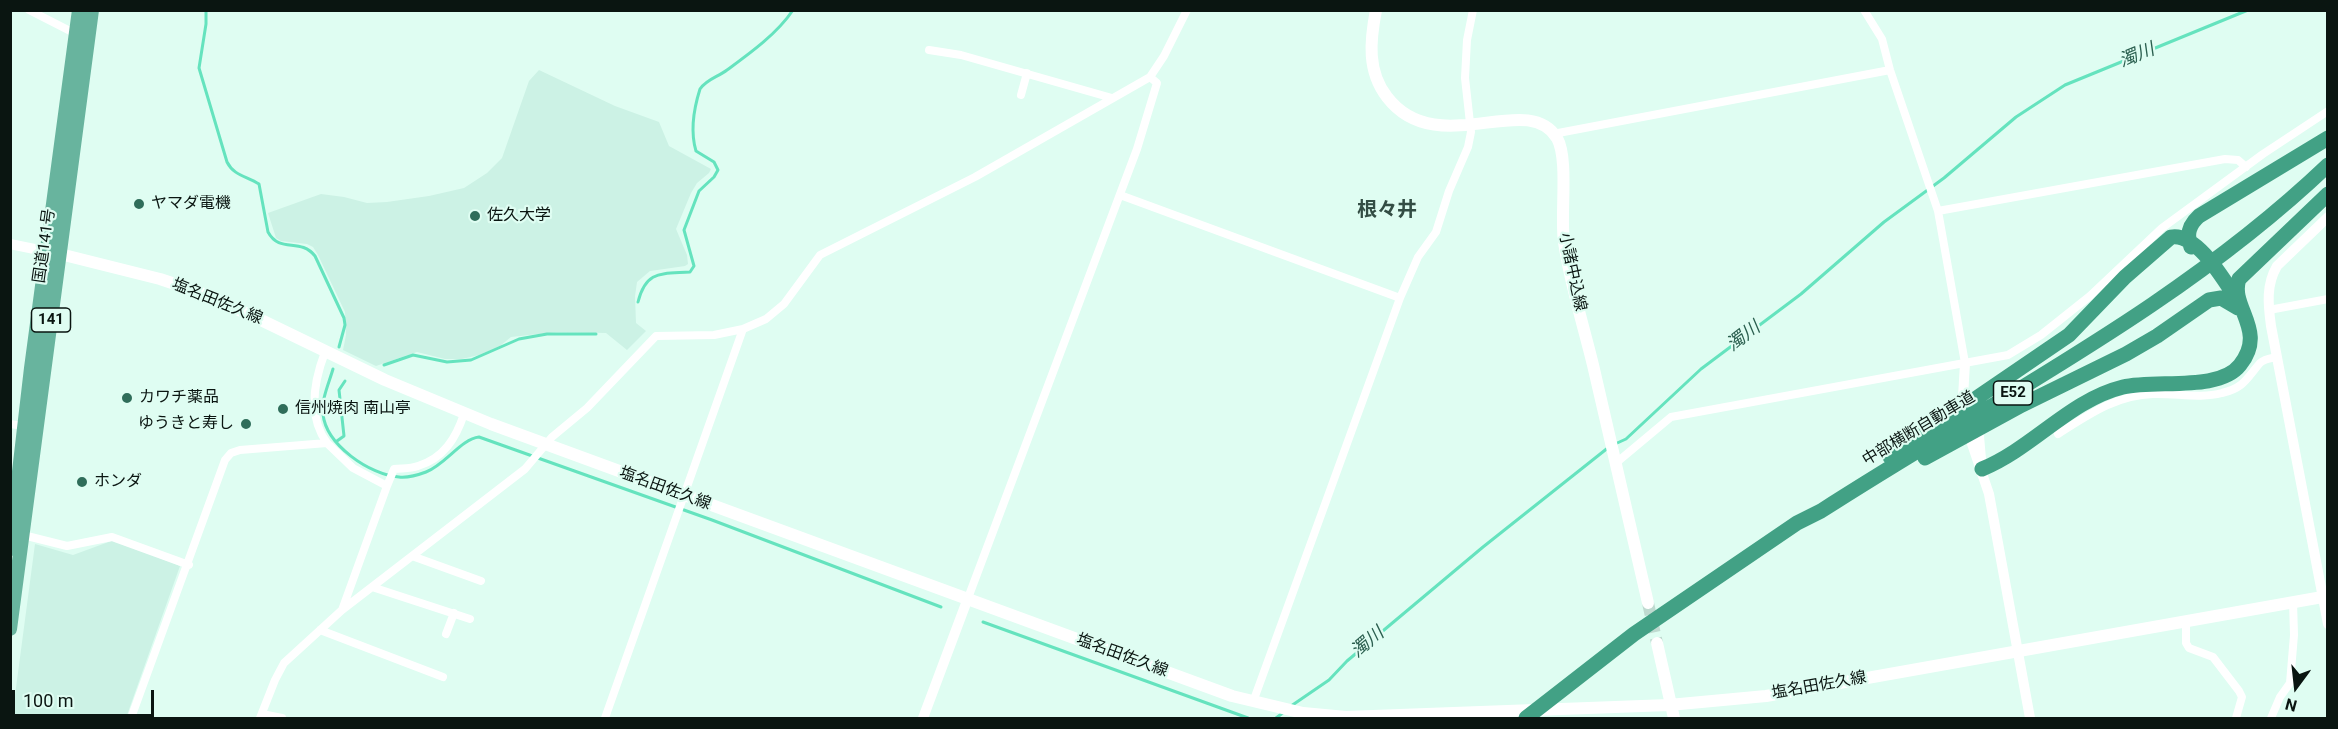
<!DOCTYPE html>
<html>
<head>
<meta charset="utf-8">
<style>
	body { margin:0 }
	#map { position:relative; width:2338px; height:729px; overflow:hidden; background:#dffdf2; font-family:Roboto,sans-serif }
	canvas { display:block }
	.frame { position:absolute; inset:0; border:12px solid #0a1511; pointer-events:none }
	.north { position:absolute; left:2266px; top:657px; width:60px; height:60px; -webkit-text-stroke:4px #dffdf2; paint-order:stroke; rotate:195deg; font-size:16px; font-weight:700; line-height:24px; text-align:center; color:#0a1511 }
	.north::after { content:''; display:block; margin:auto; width:21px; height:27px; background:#0a1511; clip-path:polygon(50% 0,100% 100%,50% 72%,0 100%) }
	.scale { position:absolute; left:12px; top:690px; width:142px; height:27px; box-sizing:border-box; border:3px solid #0a1511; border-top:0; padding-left:8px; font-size:18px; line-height:21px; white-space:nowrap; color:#0a1511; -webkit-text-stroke:4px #dffdf2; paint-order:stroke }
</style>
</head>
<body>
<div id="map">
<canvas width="2338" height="729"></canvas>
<div class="frame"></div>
<div class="north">N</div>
<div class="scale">100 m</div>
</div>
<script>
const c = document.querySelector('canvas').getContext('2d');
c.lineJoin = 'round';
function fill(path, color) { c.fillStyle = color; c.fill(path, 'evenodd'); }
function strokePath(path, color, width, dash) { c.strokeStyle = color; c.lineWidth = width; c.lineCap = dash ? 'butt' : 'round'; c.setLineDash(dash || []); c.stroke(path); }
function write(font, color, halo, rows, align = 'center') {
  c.font = font + ' Roboto,"Noto Sans JP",sans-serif'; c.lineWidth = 4.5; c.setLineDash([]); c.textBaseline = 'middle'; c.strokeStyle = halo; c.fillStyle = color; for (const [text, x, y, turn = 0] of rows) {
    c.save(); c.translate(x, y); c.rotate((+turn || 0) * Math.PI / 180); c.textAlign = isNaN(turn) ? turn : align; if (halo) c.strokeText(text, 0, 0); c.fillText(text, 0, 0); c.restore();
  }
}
fill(new Path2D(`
	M 539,70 L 615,106 L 659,122 L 669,146 L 711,169 L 709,173 L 697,183 L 691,193 L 676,229 L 687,255 L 688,264 L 685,266 L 650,271 L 637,282 L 635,296 L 636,323 L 646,331 L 627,350 L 606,333 L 557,332 L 511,337 L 500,346 L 479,355 L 462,359 L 445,359 L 417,352 L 376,366 L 343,350 L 346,335 L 345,312 L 318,255 L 313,247 L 307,244 L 281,241 L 276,238 L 268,213 L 321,194 L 344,197 L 367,203 L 387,202 L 429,196 L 464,188 L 487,173 L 502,158 L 529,81 Z
	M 114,540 L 180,566 L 126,718 L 12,718 L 35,544 L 73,555 Z`), '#ccf2e5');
strokePath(new Path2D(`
	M 206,10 L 206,24 L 199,68 L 227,162 C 234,176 247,176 259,184 L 268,232 C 280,254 300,237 315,256 L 344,318 L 345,325 L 339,347
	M 638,302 C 646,270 661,274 690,272 L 694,266 L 684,230 L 699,191 L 714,177 L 718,170 L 714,162 L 696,151 C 690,131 694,108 700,89 C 707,79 718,77 727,70 C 749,54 777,34 793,10
	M 384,365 L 413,355 L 447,362 L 471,360 L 519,339 L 547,334 L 596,334
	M 333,369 C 329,383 321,400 323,414 C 326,445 370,475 399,477 C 408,478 418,475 426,472 C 446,464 461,439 479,437 L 712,520 L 941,607
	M 337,441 L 344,436 L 339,390 L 345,381
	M 1615,444 L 1626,439 L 1701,369 L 1801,294 L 1884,222 L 1944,178 L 2016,117 L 2065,85 L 2248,10
	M 983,622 L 1248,718
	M 1291,706 L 1329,680 L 1347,661 L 1483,547 L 1609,447
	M 1276,718 L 1284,712`), '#65e3be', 3);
strokePath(new Path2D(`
	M 1648,603 L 1657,643`), '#bfdad0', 12, [12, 6]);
strokePath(new Path2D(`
	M 29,10 L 76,34
	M 1864,10 L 1882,39 L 1890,70 L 1938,211 L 1965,363
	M 929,50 L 961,55 L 1112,98
	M 1021,95 L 1027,73
	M 1553,134 L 1890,70
	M 1120,195 L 1400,298
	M 1938,211 L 2225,159 L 2238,160 L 2246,167
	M 2269,310 L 2328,299
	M 325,352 C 314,381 307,416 327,443
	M 10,424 L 24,426
	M 2058,434 C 2088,415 2116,395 2153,394 C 2176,393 2200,399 2222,393 C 2244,388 2247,378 2260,363 C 2264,359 2272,358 2277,357
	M 1616,463 L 1671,417 L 2008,355 L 2041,335 L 2090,296 L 2162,228 L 2263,154 L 2328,111
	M 387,486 L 394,469 C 402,468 410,469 418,466 C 444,458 456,438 464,414
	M 23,535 L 67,546 L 112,537 L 189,565
	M 412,556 L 481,581
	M 372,587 L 470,619
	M 968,598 L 1137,149 L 1157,83 L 1150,77
	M 2186,621 L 2186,643 L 2189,648 L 2213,657 L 2239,691 L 2242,697 L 2236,718
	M 320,630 L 443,677
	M 446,634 L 454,613
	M 1253,702 L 1400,298 L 1418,257 L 1436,232 L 1449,191 L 1468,147 L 1471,132 L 1465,78 L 1467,40 L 1473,10
	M 262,714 L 282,718
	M 131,718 L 225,460 L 231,453 L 240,450 L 327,443 L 353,468 L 387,486 L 342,610
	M 260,718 L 275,680 L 284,663 L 342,610 L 525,469 L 552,437 L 587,408 L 656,336 L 714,335 L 743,329 L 766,319 L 784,304 L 820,255 L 975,177 L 1150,77 L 1164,56 L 1187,10
	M 605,718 L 743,329
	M 2271,718 L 2280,697 L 2290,683 L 2294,635 L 2293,601`), '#fff', 8);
strokePath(new Path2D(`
	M 2328,217 L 2277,266 C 2266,285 2268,304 2271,326 L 2328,624
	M 10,244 L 54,253
	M 1963,397 L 1965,363
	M 1979,436 L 1981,459
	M 1971,441 L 1989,494 L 2030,718
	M 923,718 L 968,598`), '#fff', 10);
strokePath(new Path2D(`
	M 1376,10 C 1370,41 1367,71 1387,97 C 1437,162 1527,89 1557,138 C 1569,159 1560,216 1564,242 C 1570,283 1583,324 1593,365 C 1611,444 1630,524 1648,603
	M 60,254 L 160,279 L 199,292 L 259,319 L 385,380 L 491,424 L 1232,696 L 1303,713 L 1346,717 L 1669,705 L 1766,696 L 2328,596
	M 1657,643 L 1674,718`), '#fff', 12);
strokePath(new Path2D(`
	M 10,549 L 31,368 L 79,10
	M 10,629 L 92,10`), '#68b49e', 14);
strokePath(new Path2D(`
	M 2191,247 C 2186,234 2189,225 2199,216 L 2328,138
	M 1890,457 L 2069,335 L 2125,277 L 2171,237 C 2198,232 2226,284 2240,304
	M 1925,458 L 2022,405 L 2126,354 L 2157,336 L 2209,300 L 2221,298 L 2238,308
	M 1982,469 C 2033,448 2070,400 2123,387 C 2156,379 2219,392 2240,365 C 2268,330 2229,307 2239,279 L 2328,194
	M 1526,718 L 1634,634 L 1797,523 L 1821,511 C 1993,400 2178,308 2328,165`), '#42a185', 15);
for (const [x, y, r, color] of [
	[139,204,6,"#2f6d5a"],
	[475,216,6,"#2f6d5a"],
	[127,398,6,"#2f6d5a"],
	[283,409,6,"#2f6d5a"],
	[246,424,6,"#2f6d5a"],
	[82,482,6,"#2f6d5a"]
]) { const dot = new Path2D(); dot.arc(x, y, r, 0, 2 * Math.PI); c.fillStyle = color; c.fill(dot); strokePath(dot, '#dffdf2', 2); }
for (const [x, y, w] of [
	[51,320,39],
	[2013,393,39]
]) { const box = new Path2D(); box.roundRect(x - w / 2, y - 12, w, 24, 4.5); c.fillStyle = '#dffdf2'; c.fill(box); strokePath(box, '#0a1511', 1.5); }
write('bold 15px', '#0a1511', null, [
	["141",51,320],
	["E52",2013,393]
]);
write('16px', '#0a1511', '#dffdf2', [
	["ヤマダ電機",151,204],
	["佐久大学",487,216],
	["カワチ薬品",139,398],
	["信州焼肉 南山亭",295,409],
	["ゆうきと寿し",234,424,"right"],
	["ホンダ",94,482]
], 'left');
write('16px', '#0a1511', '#dffdf2', [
	["国道141号",45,246,-82],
	["小諸中込線",1572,272,78],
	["塩名田佐久線",217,302,22],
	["中部横断自動車道",1919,429,-31],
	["塩名田佐久線",665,489,20],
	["塩名田佐久線",1122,656,20],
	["塩名田佐久線",1819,686,-10]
]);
write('italic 18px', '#2b5f4f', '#dffdf2', [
	["濁川",2137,56,-22],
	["濁川",1744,337,-37],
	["濁川",1368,643,-40]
]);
write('bold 20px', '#334d44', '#dffdf2', [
	["根々井",1387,211]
]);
</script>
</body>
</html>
